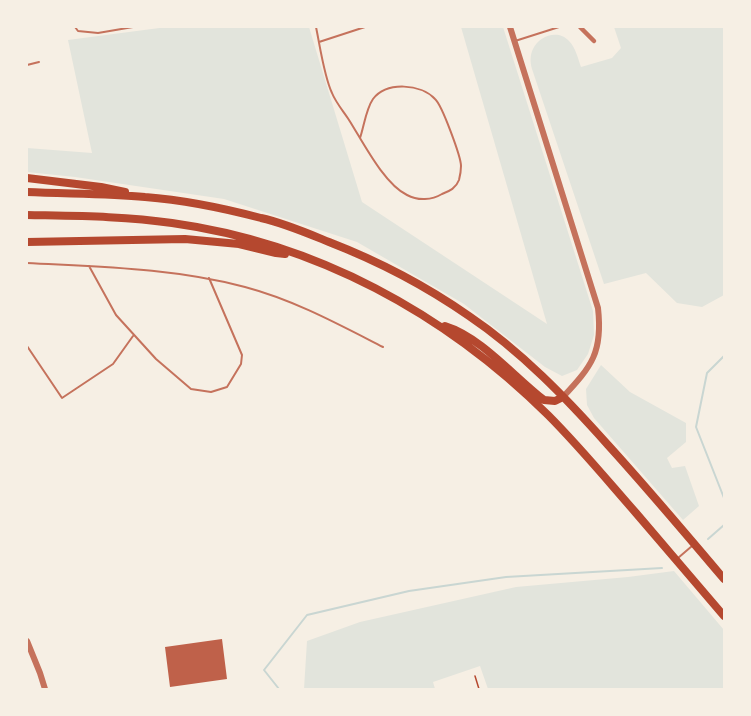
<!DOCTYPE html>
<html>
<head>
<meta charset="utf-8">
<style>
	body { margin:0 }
	#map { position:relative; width:751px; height:716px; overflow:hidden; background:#f6efe4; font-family:Barlow,sans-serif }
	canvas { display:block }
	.frame { position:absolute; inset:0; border:28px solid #f6efe4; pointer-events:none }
</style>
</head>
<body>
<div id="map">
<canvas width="751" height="716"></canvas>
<div class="frame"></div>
</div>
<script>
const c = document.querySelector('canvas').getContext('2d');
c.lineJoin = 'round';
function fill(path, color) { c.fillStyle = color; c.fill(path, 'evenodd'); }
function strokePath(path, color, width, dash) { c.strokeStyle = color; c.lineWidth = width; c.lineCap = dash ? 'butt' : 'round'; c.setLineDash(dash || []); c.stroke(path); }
fill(new Path2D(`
	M 167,27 L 309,27 L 362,202 L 547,324 L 461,27 L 503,27 L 593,311 L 594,335 L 588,354 L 577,370 L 562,376 L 545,367 L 464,304 L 357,242 L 224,199 L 75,177 L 27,172 L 27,148 L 92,153 L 68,40 Z
	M 614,27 L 724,27 L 724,295 L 702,307 L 677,303 L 646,273 L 604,284 L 532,69 C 530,62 530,55 533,49 C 539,36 558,29 569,41 C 576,48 578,59 581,67 L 612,58 L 621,48 Z
	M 601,365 L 630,392 L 686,423 L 686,442 L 667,458 L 672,468 L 685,466 L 699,506 L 683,520 L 594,418 L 587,405 L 586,389 Z
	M 674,571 L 724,630 L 724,689 L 488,689 L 480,666 L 433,682 L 435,689 L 304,689 L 307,641 L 360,622 L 516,587 L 628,577 Z`), '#e2e4dc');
strokePath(new Path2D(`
	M 724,356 L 707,373 L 696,427 L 724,498
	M 708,539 L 724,525
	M 279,689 L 264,670 L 307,615 L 409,591 L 506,577 L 662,568`), '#c9d6d2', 2);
fill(new Path2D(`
	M 222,639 L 227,679 L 170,687 L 165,647 Z`), '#bf614a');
strokePath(new Path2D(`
	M 475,676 L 479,689`), '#b5482f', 1.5);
strokePath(new Path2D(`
	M 75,27 L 78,31 L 98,33 L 133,27
	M 316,27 C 320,46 324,76 332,93 C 336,103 344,112 349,120 C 363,142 384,184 407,195 C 418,201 432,200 442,194 C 450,191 456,188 459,180 C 460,176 461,170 461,166 C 461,157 442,105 435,99 C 421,84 387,81 373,99 C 366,109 364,126 360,138
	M 515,41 L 559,27
	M 319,42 L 365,27
	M 27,65 L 39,62
	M 27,263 C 100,267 173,268 245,287 C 294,300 338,324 383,347
	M 89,266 L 116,315 L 156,359 L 191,389 L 211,392 L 227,387 L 241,364 L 242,355 L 209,278
	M 27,346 L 62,398 L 113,364 L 133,336
	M 678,558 L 692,546`), '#c5725c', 2);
strokePath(new Path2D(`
	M 580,27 L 594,41`), '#c5725c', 4.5);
strokePath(new Path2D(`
	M 510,27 L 598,308 C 603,352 592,366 563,397
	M 27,641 L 40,673 L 45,689`), '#c5725c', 6);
strokePath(new Path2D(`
	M 27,178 L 101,187 L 125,192
	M 27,192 C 65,194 107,193 145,197 C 184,200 223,208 261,218 C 284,223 307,233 329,242 C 378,261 426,286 469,316 C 521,351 567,399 608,445 C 648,489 686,534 724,579
	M 27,215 C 75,216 124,216 172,223 C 316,243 445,313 548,415 C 579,446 607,480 636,513 C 665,547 695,582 724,616
	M 27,242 L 185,239 L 239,244 L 276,253 L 285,254
	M 445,326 C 481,337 514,377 544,400 L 555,401 L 563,397`), '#b5482f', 8);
</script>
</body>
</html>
